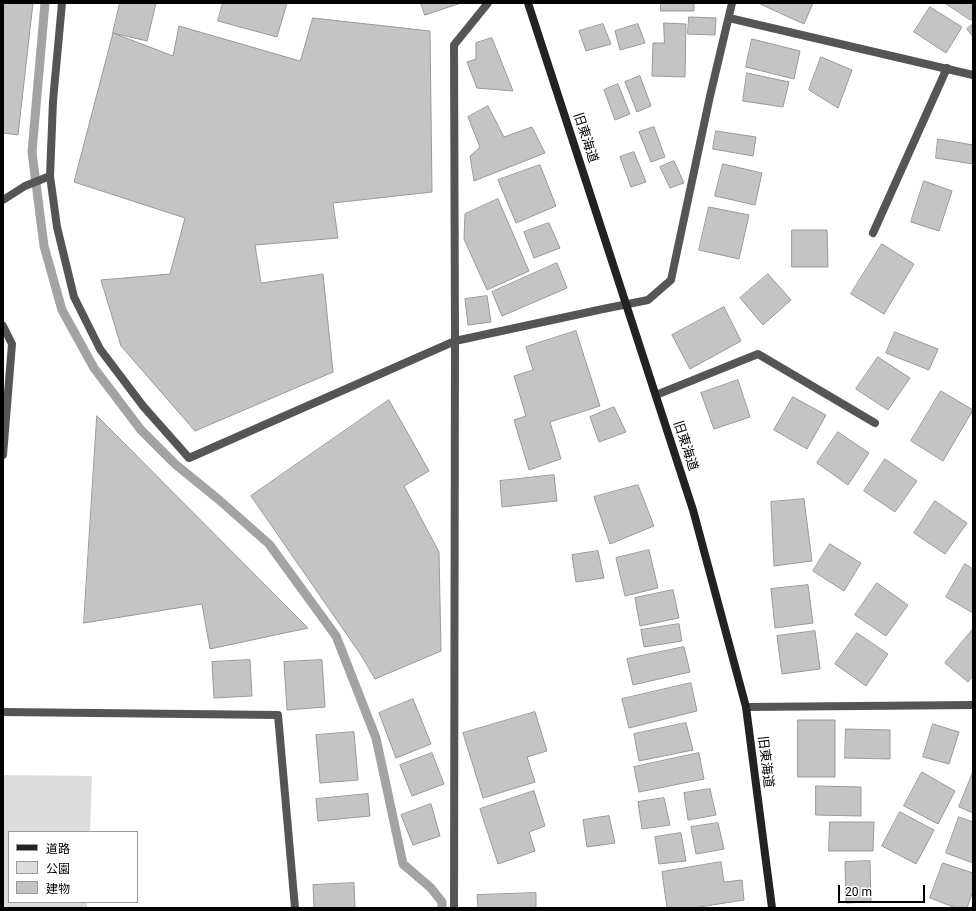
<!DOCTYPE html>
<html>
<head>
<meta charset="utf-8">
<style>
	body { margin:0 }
	#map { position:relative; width:976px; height:911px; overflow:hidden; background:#fff; font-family:Roboto,"Noto Sans JP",sans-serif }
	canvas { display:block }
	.frame { position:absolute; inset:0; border:4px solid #000; pointer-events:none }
	.legend { position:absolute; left:8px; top:831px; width:130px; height:72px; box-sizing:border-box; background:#fff; border:1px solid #999; margin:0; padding:5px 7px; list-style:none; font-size:12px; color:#000 }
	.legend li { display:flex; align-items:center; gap:8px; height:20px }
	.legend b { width:20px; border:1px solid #999 }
	.scale { position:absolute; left:838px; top:885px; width:87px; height:18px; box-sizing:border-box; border:2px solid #000; border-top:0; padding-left:5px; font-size:12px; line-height:14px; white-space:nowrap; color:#000; -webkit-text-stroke:3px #fff; paint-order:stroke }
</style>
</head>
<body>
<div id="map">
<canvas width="976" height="911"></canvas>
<div class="frame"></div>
<ul class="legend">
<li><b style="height:5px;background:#222"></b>道路</li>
<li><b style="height:11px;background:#dcdcdc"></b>公園</li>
<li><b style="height:11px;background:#c4c4c4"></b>建物</li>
</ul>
<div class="scale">20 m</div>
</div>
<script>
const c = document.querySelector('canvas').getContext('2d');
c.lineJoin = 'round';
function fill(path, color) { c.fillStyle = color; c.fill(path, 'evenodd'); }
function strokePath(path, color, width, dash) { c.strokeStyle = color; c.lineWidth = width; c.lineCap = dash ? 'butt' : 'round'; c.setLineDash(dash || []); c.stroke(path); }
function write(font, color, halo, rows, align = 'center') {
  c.font = font + ' Roboto,"Noto Sans JP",sans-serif'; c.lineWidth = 3; c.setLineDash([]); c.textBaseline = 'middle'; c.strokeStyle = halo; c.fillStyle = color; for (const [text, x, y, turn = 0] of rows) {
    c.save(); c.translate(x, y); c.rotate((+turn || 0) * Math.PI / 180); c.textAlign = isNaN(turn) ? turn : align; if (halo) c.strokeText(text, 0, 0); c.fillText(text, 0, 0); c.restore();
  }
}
fill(new Path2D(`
	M 3,775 L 92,776 L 90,832 L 9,832 L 9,902 L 87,902 L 87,908 L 3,908 Z`), '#dcdcdc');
strokePath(new Path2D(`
	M 45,3 L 32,152 L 44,246 L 62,310 L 94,368 L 141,430 L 175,464 L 218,499 L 269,544 L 336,636 L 376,738 L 403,864 L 431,888 L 442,902 L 442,908`), '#a3a3a3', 9);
const building = new Path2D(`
	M 3,3 L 33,3 L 18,135 L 3,133 Z
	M 120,3 L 156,3 L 147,41 L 113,33 Z
	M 223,3 L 287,3 L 277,37 L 218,21 Z
	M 421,3 L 461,3 L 425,15 Z
	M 661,3 L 694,3 L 694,11 L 661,11 Z
	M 760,3 L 813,3 L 804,24 L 760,4 Z
	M 945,3 L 973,3 L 973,17 L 971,20 Z
	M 930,7 L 962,27 L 946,53 L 914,32 Z
	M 689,17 L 716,18 L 715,35 L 688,34 Z
	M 313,18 L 430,31 L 432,192 L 333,203 L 338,238 L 255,245 L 261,283 L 323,274 L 333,372 L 195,431 L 121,346 L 101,280 L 170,274 L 185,218 L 74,182 L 113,33 L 173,56 L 179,26 L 300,61 Z
	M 664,23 L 686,24 L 685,77 L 652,76 L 653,43 L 664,43 Z
	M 603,24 L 611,44 L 586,51 L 579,31 Z
	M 638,24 L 645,43 L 620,50 L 615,31 Z
	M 973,24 L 973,37 L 967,29 Z
	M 492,38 L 513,91 L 477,88 L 467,62 L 476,59 L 476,43 Z
	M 752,39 L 800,51 L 794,79 L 746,67 Z
	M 821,57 L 852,70 L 838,108 L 809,90 Z
	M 747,73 L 789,82 L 783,107 L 743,101 Z
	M 640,76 L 651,106 L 637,112 L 625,82 Z
	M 618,84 L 630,114 L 615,120 L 604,90 Z
	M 488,106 L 504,137 L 532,127 L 545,153 L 474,181 L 470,156 L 480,147 L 468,117 Z
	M 654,127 L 665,157 L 651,162 L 639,132 Z
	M 716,131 L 756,137 L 753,156 L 713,149 Z
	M 938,139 L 973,145 L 973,164 L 936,158 Z
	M 634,152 L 646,182 L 631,187 L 620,157 Z
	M 674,161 L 684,183 L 670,188 L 660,167 Z
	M 723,164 L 762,173 L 755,205 L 715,196 Z
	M 540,165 L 556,206 L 516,223 L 498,180 Z
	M 924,181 L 952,191 L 939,231 L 911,222 Z
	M 498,199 L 529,271 L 487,290 L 464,239 L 465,214 Z
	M 709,207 L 749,215 L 739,259 L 699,250 Z
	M 549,223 L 560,248 L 534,258 L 524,232 Z
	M 792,230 L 827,230 L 828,267 L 792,267 Z
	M 882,244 L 914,264 L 884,314 L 851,294 Z
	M 557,263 L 567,288 L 502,316 L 492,292 Z
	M 768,274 L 791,300 L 763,325 L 740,298 Z
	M 487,296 L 491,322 L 468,325 L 465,299 Z
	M 724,307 L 741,341 L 690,369 L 672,335 Z
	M 576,331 L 600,406 L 550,422 L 561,459 L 529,470 L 514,420 L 526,416 L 514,376 L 533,370 L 526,347 Z
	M 895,332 L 938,349 L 929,370 L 886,353 Z
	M 878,357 L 910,378 L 888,410 L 856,389 Z
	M 738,380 L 750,417 L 714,429 L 701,393 Z
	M 941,391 L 973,410 L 943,461 L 911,441 Z
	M 793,397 L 826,415 L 807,449 L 774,430 Z
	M 389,400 L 429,471 L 404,486 L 439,552 L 441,651 L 375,679 L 361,655 L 251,496 Z
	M 614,407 L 626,432 L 599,442 L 590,417 Z
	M 97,416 L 308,628 L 210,649 L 202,604 L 84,623 Z
	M 838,432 L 869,453 L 848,485 L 817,463 Z
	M 885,459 L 917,481 L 895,512 L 864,491 Z
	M 554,475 L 557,501 L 502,507 L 500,481 Z
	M 638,485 L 654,526 L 610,544 L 594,497 Z
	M 804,499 L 812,561 L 774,566 L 771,502 Z
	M 935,501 L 967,523 L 945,554 L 914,533 Z
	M 830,544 L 861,563 L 844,591 L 813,571 Z
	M 649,550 L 658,588 L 625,596 L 616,558 Z
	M 598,551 L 604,578 L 576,582 L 572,555 Z
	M 965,564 L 973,569 L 973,613 L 946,597 Z
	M 877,583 L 908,605 L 886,636 L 855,615 Z
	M 808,585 L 813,623 L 775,628 L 771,589 Z
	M 673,590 L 679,618 L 640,626 L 635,598 Z
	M 679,624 L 682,641 L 644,647 L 641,630 Z
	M 973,629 L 973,676 L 968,682 L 945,663 Z
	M 815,631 L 820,669 L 782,674 L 777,636 Z
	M 857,633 L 888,654 L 866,686 L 835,664 Z
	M 684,647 L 690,672 L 633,685 L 627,659 Z
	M 250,660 L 252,696 L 214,698 L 212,662 Z
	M 322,660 L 325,707 L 287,710 L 284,662 Z
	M 691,683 L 697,711 L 629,728 L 622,699 Z
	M 413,699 L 431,744 L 396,758 L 379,713 Z
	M 535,712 L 547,751 L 527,757 L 535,782 L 483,798 L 463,733 Z
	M 798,720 L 835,720 L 835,777 L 798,777 Z
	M 686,723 L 693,750 L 639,761 L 634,734 Z
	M 933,724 L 959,732 L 949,764 L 923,757 Z
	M 846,729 L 890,730 L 890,759 L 845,758 Z
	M 354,732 L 358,780 L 320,783 L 316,735 Z
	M 432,753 L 444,784 L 412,796 L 400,765 Z
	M 699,753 L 704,779 L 639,792 L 634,767 Z
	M 922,772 L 955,791 L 938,824 L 904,806 Z
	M 973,772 L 973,813 L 959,807 Z
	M 816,786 L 861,787 L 861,816 L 816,815 Z
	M 710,789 L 716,815 L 688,820 L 684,793 Z
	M 534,791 L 545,826 L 529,832 L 535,851 L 498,864 L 480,809 Z
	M 368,794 L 370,816 L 318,821 L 316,799 Z
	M 664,798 L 670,825 L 642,829 L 638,802 Z
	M 431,804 L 440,836 L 413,845 L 401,815 Z
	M 900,812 L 934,830 L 916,864 L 882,846 Z
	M 609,816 L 615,843 L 587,847 L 583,820 Z
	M 959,817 L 973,822 L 973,863 L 946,853 Z
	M 830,822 L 874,822 L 873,851 L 829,851 Z
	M 718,823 L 724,849 L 696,854 L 691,827 Z
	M 681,833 L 686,861 L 659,864 L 655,837 Z
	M 870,861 L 871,902 L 846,903 L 845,862 Z
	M 721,862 L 724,882 L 742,880 L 744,900 L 693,908 L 667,908 L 662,872 Z
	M 943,863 L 973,873 L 973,891 L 967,908 L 956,908 L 930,898 Z
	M 354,883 L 355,908 L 314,908 L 313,885 Z
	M 536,893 L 536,908 L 478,908 L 477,895 Z`);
fill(building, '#c4c4c4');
strokePath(building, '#999', 1);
strokePath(new Path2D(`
	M 3,200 L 25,186 L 50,176
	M 873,233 L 947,68
	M 3,326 L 12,344 L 3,455
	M 656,395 L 758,354 L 875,423`), '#555', 8);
strokePath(new Path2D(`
	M 62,3 L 53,101 L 50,176 L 57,227 L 74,297 L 100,349 L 143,406 L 189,458 L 455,341 L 603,309 L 648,300 L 671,280 L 710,96 L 732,3
	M 729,18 L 973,75
	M 746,707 L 973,705
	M 3,712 L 278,715 L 295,908
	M 454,908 L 455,341 L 454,45 L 488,3`), '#555', 8);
strokePath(new Path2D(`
	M 528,3 L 693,510 L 746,707 L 772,908`), '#222', 8);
write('13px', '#000', '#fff', [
	["旧東海道",585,138,72],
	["旧東海道",685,446,72],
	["旧東海道",765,762,83]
]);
</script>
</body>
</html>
